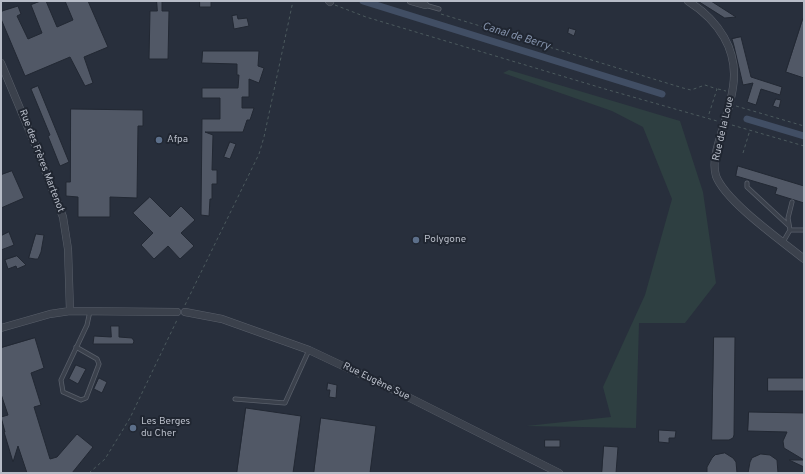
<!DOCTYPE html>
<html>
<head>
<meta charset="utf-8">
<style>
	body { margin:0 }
	#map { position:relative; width:805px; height:474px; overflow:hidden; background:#282f3c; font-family:Overpass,sans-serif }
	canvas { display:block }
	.frame { position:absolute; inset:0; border:2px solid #b7bcc7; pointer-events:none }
</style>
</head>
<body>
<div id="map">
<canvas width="805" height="474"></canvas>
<div class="frame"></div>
</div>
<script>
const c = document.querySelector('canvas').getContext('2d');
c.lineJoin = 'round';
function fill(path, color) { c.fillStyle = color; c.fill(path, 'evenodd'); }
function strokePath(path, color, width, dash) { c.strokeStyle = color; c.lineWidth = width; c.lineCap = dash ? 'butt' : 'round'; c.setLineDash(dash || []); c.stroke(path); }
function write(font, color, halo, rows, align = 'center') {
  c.font = font + ' Overpass,sans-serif'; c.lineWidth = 4; c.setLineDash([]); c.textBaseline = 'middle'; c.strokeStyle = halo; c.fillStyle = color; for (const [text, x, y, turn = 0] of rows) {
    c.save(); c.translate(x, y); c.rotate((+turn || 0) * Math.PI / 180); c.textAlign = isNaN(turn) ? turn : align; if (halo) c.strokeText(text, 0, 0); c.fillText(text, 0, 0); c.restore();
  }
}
fill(new Path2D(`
	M 509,70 L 680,121 L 703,192 L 716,283 L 685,323 L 639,323 L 636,428 L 526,426 L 611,417 L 603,387 L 645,295 L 672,199 L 643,127 L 612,111 L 503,73 Z`), '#2e3f41');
strokePath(new Path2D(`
	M 363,1 L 662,94
	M 747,119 L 804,136`), '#414e64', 7);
const building = new Path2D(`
	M 41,1 L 46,1 L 57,27 L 73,20 L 65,1 L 88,1 L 108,47 L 84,57 L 93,83 L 85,86 L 70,57 L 25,76 L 1,19 L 1,13 L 2,11 L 18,6 L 21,14 L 17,16 L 28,39 L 42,33 L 31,5 Z
	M 157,1 L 162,1 L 162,11 L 169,11 L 168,59 L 149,59 L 150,11 L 157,11 Z
	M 200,1 L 211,1 L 211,7 L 200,7 Z
	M 698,1 L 711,1 L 736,17 L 725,18 Z
	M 237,15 L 238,19 L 247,18 L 249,26 L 234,29 L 232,16 Z
	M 803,19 L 804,20 L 804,78 L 786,72 Z
	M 569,28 L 576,30 L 574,36 L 568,33 Z
	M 741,37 L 751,77 L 782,87 L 780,95 L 761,89 L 756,105 L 747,102 L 753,83 L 743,85 L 734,46 L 732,39 Z
	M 203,51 L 259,51 L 258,66 L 264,68 L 259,83 L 249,79 L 249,97 L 242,97 L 242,108 L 254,108 L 250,120 L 247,120 L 243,132 L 205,132 L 213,135 L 212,170 L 217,170 L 217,184 L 212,184 L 212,199 L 210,199 L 209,216 L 201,215 L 202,119 L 220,119 L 220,98 L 202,98 L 202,88 L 238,88 L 239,75 L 237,75 L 237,64 L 202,63 Z
	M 38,86 L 69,162 L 60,166 L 48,136 L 50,135 L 31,89 Z
	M 776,99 L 781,100 L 779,108 L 773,106 Z
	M 71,109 L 143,110 L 143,126 L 138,126 L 137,198 L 110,197 L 110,217 L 78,217 L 78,197 L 66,196 L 66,182 L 70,182 Z
	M 230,142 L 236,144 L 230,159 L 224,157 Z
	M 738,166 L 804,186 L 804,203 L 775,194 L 777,188 L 736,176 Z
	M 12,171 L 24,198 L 1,208 L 1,175 Z
	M 150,197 L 170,217 L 181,206 L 195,220 L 181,233 L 194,246 L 180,259 L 168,246 L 154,259 L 141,245 L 153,233 L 133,213 Z
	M 9,232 L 14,245 L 1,250 L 1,236 Z
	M 36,234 L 44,235 L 41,252 L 38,259 L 35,259 L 29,258 Z
	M 17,256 L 26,265 L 17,269 L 16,266 L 8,269 L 5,260 Z
	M 111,326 L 119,326 L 119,337 L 132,338 L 134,341 L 133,344 L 93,344 L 94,336 L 111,337 Z
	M 714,337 L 735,337 L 734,435 L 733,438 L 729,440 L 712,440 Z
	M 35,338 L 44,368 L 31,373 L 41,405 L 34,407 L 50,459 L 57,457 L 77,434 L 93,447 L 72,473 L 27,473 L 18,446 L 13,462 L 4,432 L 5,432 L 1,417 L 8,415 L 1,394 L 1,348 Z
	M 76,365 L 86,369 L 78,384 L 69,379 Z
	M 99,378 L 107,382 L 102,393 L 94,389 Z
	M 768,378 L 804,378 L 804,391 L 768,391 Z
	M 328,383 L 337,385 L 336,398 L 329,397 L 330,390 L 327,390 Z
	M 246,408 L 301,416 L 293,473 L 237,473 Z
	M 749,412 L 804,413 L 804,467 L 789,460 L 804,460 L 784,448 L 783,441 L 787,432 L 748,431 Z
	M 321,418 L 376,426 L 370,473 L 314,473 Z
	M 659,430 L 676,431 L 675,438 L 669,438 L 669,443 L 659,442 Z
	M 545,440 L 560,440 L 560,447 L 545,447 Z
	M 604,446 L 618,447 L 616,473 L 602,473 Z
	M 725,453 L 733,458 L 736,462 L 737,473 L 707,473 L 707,467 L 712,458 L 715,455 Z
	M 761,454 L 770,455 L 777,460 L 778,473 L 748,473 L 750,462 L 752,458 Z`);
fill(building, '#515866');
strokePath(building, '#222833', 1);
const service = new Path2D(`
	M 425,5 L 439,9
	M 747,183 L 747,187 L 789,226
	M 790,230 L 788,218 L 792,202
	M 783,242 L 790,230 L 804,230
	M 76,347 L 97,359 L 99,364 L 86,398 L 81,400 L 63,392 L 61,380 L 87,325 L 90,311
	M 235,399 L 285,403 L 309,350`);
const minor = new Path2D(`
	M 329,1 L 330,2
	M 411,1 L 425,5
	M 688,1 C 718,20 739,50 733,87 C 731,103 725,119 721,134 C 717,147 712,163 716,176 C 726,202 782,241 804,259
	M 1,63 L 39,154 L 63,217 L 68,249 L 70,311
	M 185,312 L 222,319 L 309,350 L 398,392 L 559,473
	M 1,328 L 50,314 L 70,311 L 177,312`);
strokePath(service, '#595f6a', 5);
strokePath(minor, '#595f6a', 8);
strokePath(new Path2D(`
	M 335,5 L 366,17 L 605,89 L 717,121
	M 441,14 L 683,88 L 691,90 L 705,85 L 717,89 L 708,117
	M 718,89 L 726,91
	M 736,106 L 804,126
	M 732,125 L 804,146
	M 743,153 L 750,130
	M 185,305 L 259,154 L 264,137 L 293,1
	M 89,473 L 105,459 L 130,418 L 177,320`), '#4c5a5e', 1, [3, 3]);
strokePath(service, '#3b414c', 3.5);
strokePath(minor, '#3b414c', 7);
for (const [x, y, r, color] of [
	[159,140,4,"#5c6f8a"],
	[416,240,4,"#5c6f8a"],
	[133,428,4,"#5c6f8a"]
]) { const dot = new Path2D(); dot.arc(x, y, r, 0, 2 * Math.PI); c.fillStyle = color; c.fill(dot); strokePath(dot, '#202631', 1.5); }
write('10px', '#b7bcc7', '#202631', [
	["Rue de la Loue",724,129,-77],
	["Rue des Frères Martenot",41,161,69],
	["Rue Eugène Sue",376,382,26]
]);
write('10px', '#b7bcc7', '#202631', [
	["Afpa",167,140],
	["Polygone",424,240],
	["Les Berges",141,422],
	["du Cher",141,434]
], 'left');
write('italic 11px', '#8391aa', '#202631', [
	["Canal de Berry",516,37,17]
]);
</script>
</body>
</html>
